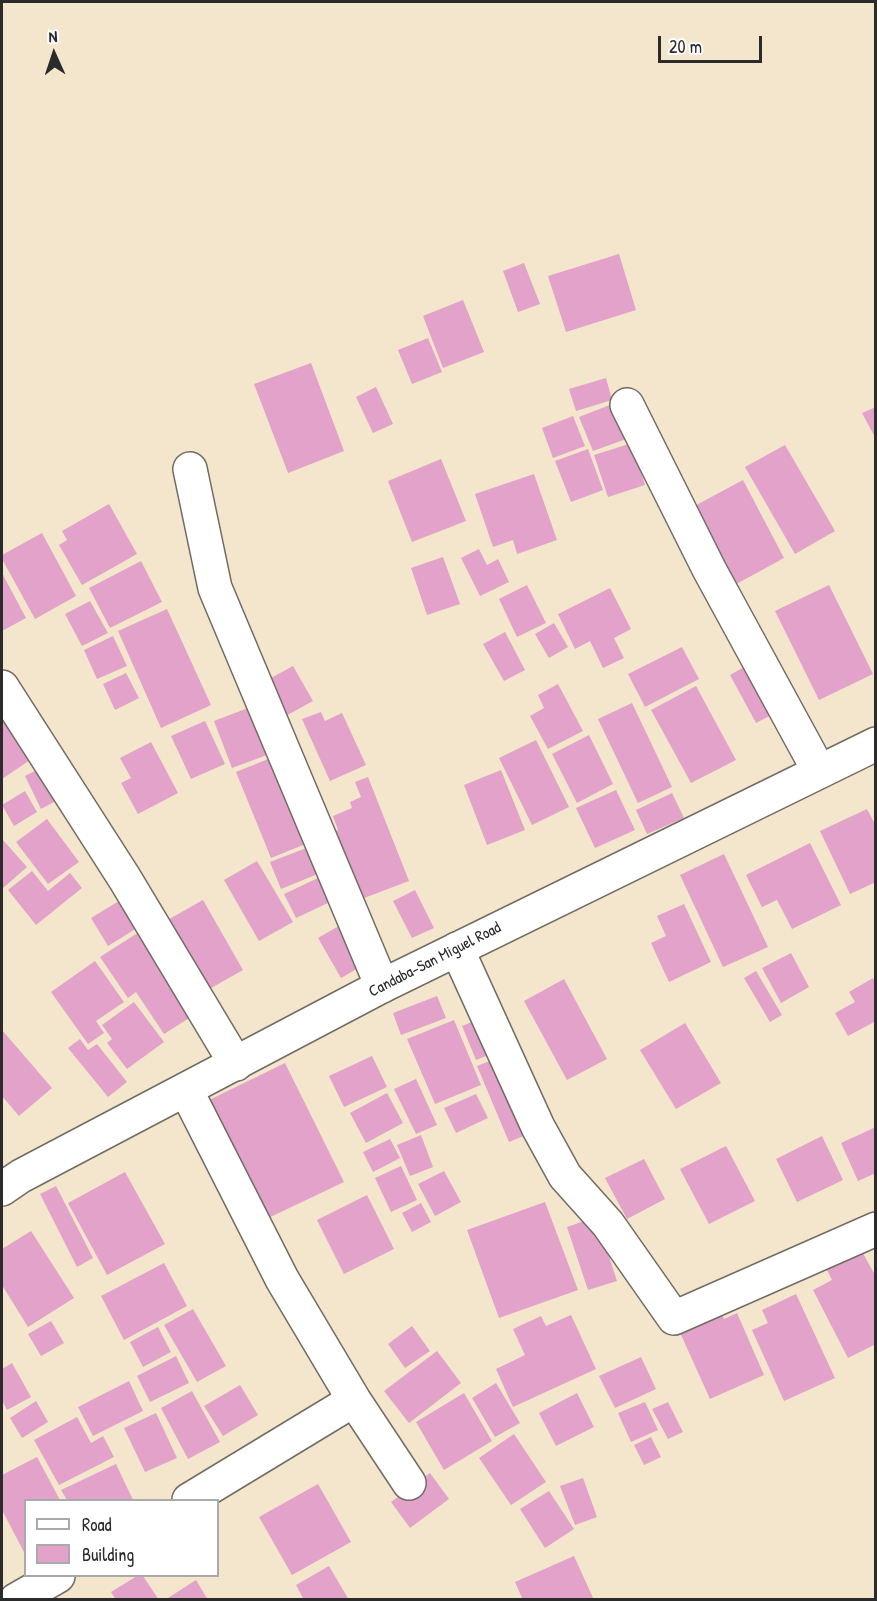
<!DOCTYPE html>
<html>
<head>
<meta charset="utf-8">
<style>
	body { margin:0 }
	#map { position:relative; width:877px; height:1601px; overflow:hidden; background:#f3e6cc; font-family:"Patrick Hand",sans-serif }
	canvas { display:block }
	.frame { position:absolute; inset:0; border:3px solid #2b2b2b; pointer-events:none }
	.legend { position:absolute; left:24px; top:1499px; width:195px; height:78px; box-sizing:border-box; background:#fff; border:2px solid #aaa; margin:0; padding:8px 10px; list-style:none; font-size:18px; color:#2b2b2b }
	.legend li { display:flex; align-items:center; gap:12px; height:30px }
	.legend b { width:30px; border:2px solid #aaa }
	.north { position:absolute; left:24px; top:24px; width:60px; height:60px; -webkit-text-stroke:4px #fff; paint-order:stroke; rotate:357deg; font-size:16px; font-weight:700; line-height:24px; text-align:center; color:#2b2b2b }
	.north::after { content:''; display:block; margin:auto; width:21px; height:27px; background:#2b2b2b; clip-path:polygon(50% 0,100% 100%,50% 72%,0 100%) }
	.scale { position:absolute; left:658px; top:36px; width:104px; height:27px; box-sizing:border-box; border:3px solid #2b2b2b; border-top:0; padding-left:8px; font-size:18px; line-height:21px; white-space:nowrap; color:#2b2b2b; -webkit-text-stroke:4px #fff; paint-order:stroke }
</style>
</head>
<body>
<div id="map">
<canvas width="877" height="1601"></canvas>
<div class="frame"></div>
<ul class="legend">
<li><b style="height:8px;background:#fff"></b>Road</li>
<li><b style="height:16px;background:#e2a2ca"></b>Building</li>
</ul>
<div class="north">N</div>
<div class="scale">20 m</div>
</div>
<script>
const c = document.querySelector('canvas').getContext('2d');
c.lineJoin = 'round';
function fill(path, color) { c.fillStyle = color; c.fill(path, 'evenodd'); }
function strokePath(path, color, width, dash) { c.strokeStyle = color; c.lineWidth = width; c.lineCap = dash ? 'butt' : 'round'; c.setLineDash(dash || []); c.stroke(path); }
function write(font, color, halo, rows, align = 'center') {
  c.font = font + ' "Patrick Hand",sans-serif'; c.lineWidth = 5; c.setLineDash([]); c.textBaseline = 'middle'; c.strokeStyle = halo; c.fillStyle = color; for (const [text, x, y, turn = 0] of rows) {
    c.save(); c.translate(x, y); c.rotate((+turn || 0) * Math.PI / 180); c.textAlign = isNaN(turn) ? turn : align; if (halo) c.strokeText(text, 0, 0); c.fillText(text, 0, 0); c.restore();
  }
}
fill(new Path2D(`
	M 619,254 L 636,310 L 566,332 L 548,276 Z
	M 524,263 L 540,304 L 518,312 L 503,271 Z
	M 463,300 L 484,352 L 443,368 L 423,316 Z
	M 428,338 L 442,372 L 412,384 L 398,350 Z
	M 311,363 L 344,451 L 288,473 L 254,384 Z
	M 606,378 L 612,400 L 576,411 L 569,389 Z
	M 376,387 L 393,424 L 373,433 L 356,397 Z
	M 615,403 L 629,438 L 593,451 L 579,417 Z
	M 876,407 L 876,439 L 862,413 Z
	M 573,416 L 585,446 L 553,458 L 542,428 Z
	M 632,443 L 645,485 L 608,497 L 594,455 Z
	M 785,445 L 835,531 L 795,554 L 745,467 Z
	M 588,449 L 603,490 L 571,502 L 555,461 Z
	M 441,459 L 466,521 L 412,542 L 388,481 Z
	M 534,474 L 557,540 L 517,554 L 513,540 L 493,547 L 475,494 Z
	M 743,480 L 784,558 L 731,587 L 689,509 Z
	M 109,504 L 137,554 L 82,585 L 59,545 L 67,540 L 62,531 Z
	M 42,533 L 76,596 L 35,619 L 2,559 L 2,555 Z
	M 479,549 L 487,565 L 498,559 L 509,582 L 480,596 L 461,558 Z
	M 443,557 L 460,604 L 427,615 L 411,568 Z
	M 141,561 L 162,602 L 110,628 L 89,588 Z
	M 2,573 L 26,618 L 2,631 Z
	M 527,585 L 546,623 L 517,637 L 499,599 Z
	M 829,585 L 873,674 L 819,700 L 775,611 Z
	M 610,588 L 631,629 L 614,638 L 624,658 L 603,668 L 590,641 L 575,649 L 558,614 Z
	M 90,601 L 108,633 L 82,646 L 65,614 Z
	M 167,609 L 211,705 L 161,728 L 118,631 Z
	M 554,623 L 568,647 L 549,658 L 535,634 Z
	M 505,632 L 525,670 L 504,681 L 483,644 Z
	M 113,636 L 127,666 L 97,679 L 84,650 Z
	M 682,647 L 699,679 L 645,707 L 628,674 Z
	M 753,662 L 779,711 L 756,723 L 730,675 Z
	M 293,666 L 313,701 L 280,719 L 260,684 Z
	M 126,673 L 139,698 L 115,710 L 103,684 Z
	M 558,684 L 583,731 L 548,749 L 530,716 L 544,708 L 538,695 Z
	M 696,686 L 736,760 L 691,783 L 651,710 Z
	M 632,703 L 672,787 L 638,803 L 598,719 Z
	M 256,705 L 275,752 L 232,768 L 214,721 Z
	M 2,711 L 33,758 L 2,779 Z
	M 321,712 L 325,721 L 342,713 L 366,765 L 330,781 L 302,719 Z
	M 205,721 L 225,764 L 191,779 L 171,736 Z
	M 589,735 L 613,784 L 577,803 L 552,754 Z
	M 536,740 L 569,807 L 532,825 L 499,758 Z
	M 151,742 L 178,793 L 138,814 L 121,783 L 131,778 L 120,758 Z
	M 278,755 L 313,841 L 271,858 L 236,772 Z
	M 47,765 L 63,797 L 41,809 L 25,776 Z
	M 501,770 L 525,830 L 487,845 L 464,785 Z
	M 368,777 L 409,881 L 356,901 L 329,834 L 338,830 L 333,816 L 352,808 L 350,802 L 361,797 L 355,782 Z
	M 616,790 L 635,830 L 595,848 L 576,808 Z
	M 25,791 L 37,812 L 14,826 L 2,805 Z
	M 672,793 L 684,818 L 647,834 L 636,810 Z
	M 867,809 L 876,826 L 876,882 L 850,894 L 820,831 Z
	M 47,819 L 79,862 L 48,884 L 16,842 Z
	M 3,840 L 27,867 L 2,889 L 2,842 Z
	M 810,843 L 841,905 L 792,929 L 777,900 L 762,907 L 746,875 Z
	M 314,845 L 325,871 L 281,889 L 270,862 Z
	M 724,854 L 768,947 L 723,967 L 680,875 Z
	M 257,861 L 293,922 L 259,941 L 224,880 Z
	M 32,871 L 48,891 L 70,873 L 82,888 L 36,925 L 8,890 Z
	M 318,878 L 330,902 L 296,918 L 284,894 Z
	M 415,890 L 434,928 L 412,938 L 393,901 Z
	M 203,900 L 243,970 L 204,992 L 164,922 Z
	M 119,901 L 137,928 L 108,946 L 91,918 Z
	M 684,904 L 711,962 L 669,982 L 651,943 L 666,936 L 657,916 Z
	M 344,923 L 367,963 L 341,978 L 318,938 Z
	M 147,927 L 202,1010 L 164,1034 L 136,992 L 128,998 L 100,957 Z
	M 791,953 L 809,987 L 781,1003 L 762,968 Z
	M 95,961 L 124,1002 L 96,1021 L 104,1033 L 88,1044 L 51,992 Z
	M 756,971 L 782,1015 L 770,1022 L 744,978 Z
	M 873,978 L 876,984 L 876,1021 L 848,1036 L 835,1013 L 855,1002 L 849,992 Z
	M 564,979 L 607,1059 L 567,1080 L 524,1001 Z
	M 437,996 L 446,1018 L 401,1035 L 393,1013 Z
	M 134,1002 L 164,1042 L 127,1069 L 107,1043 L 112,1039 L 102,1025 Z
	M 482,1018 L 496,1052 L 476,1060 L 462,1026 Z
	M 454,1020 L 481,1085 L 435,1104 L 407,1039 Z
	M 685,1023 L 721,1083 L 676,1109 L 640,1050 Z
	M 2,1030 L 52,1088 L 19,1116 L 2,1096 Z
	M 80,1039 L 88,1050 L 97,1044 L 127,1082 L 108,1097 L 68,1048 Z
	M 372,1056 L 387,1087 L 344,1107 L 329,1076 Z
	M 502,1056 L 533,1132 L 509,1142 L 477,1066 Z
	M 285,1063 L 344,1182 L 262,1221 L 203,1103 Z
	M 416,1079 L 437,1125 L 416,1134 L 394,1089 Z
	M 387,1093 L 403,1123 L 366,1143 L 350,1113 Z
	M 476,1094 L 488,1118 L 456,1133 L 444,1108 Z
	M 876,1127 L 876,1173 L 858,1181 L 841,1143 Z
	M 421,1135 L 433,1167 L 410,1176 L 397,1145 Z
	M 822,1136 L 843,1180 L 797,1202 L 776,1159 Z
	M 390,1139 L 400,1158 L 373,1172 L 363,1152 Z
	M 726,1146 L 755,1201 L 709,1224 L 680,1169 Z
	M 644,1159 L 665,1199 L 627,1219 L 605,1178 Z
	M 401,1166 L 417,1200 L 391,1212 L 375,1178 Z
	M 444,1171 L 461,1202 L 435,1216 L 418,1184 Z
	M 125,1172 L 165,1244 L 107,1275 L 68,1203 Z
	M 56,1186 L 93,1258 L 77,1267 L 40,1194 Z
	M 367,1195 L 394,1249 L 344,1274 L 317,1220 Z
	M 545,1202 L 578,1290 L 499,1318 L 467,1230 Z
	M 421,1203 L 431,1222 L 412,1232 L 402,1213 Z
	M 596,1217 L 617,1281 L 588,1290 L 567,1227 Z
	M 31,1231 L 74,1298 L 28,1327 L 2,1285 L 2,1249 Z
	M 859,1246 L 876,1277 L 876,1344 L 848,1358 L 813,1290 L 832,1280 L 824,1264 Z
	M 164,1263 L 187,1306 L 124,1340 L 101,1296 Z
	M 796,1294 L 835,1378 L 784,1401 L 752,1330 L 768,1323 L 762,1310 Z
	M 719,1307 L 724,1319 L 737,1313 L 764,1375 L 710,1399 L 677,1326 Z
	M 193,1309 L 226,1366 L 197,1382 L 164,1325 Z
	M 571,1315 L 596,1369 L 513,1407 L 496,1369 L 525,1355 L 513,1329 L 541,1316 L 546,1326 Z
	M 51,1321 L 64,1343 L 41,1356 L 28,1334 Z
	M 412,1326 L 430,1351 L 405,1368 L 388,1344 Z
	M 158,1327 L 171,1352 L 143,1367 L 130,1342 Z
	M 437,1351 L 461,1383 L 409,1423 L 384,1391 Z
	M 176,1356 L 189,1383 L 150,1402 L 137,1376 Z
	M 641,1357 L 656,1389 L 615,1408 L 599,1376 Z
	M 12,1363 L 31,1397 L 7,1410 L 2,1400 L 2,1369 Z
	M 129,1381 L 143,1411 L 93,1436 L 78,1407 Z
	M 496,1383 L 520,1423 L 495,1437 L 472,1398 Z
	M 240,1385 L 258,1415 L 223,1436 L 204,1406 Z
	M 192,1391 L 220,1442 L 188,1459 L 161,1408 Z
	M 464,1393 L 492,1441 L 444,1470 L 416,1422 Z
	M 577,1393 L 594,1427 L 556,1446 L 539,1413 Z
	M 36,1401 L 48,1422 L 22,1438 L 10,1418 Z
	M 645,1402 L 658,1430 L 631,1442 L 618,1413 Z
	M 668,1402 L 683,1432 L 668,1439 L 652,1409 Z
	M 156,1413 L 177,1458 L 145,1472 L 124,1428 Z
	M 77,1417 L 91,1443 L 103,1436 L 114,1457 L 59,1485 L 34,1440 Z
	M 514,1434 L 546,1482 L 511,1505 L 479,1458 Z
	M 651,1437 L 661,1457 L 644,1465 L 634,1445 Z
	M 37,1457 L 60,1500 L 26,1500 L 26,1556 L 2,1510 L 2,1475 Z
	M 116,1464 L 133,1500 L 67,1500 L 61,1490 Z
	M 430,1473 L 449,1499 L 410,1528 L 391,1502 Z
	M 583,1478 L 597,1517 L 575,1525 L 560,1486 Z
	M 318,1484 L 351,1542 L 292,1575 L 259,1517 Z
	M 549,1491 L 574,1529 L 545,1548 L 520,1509 Z
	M 574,1556 L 594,1600 L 523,1600 L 515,1582 Z
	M 329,1566 L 349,1600 L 304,1600 L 296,1585 Z
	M 137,1576 L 143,1576 L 159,1600 L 116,1600 L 111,1592 Z
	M 196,1580 L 208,1600 L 169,1600 L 168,1598 Z`), '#e2a2ca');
const minor = new Path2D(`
	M 627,405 L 709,569 L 819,771
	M 190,469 L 215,588 L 382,986
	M 2,687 L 125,879 L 236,1064
	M 457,949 L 538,1127 L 565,1176 L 608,1224 L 674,1318 L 876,1229
	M 186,1090 L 282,1279 L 354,1400 L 409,1483
	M 189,1500 L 354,1400
	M 16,1600 L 58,1576`);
const major = new Path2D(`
	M 2,1189 L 21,1176 L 382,986 L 876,744`);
strokePath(minor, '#716c63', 36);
strokePath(major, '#716c63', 36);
strokePath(minor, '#fff', 33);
strokePath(major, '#fff', 33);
write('16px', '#2b2b2b', '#fff', [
	["Candaba-San Miguel Road",435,960,-27]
]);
</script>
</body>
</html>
